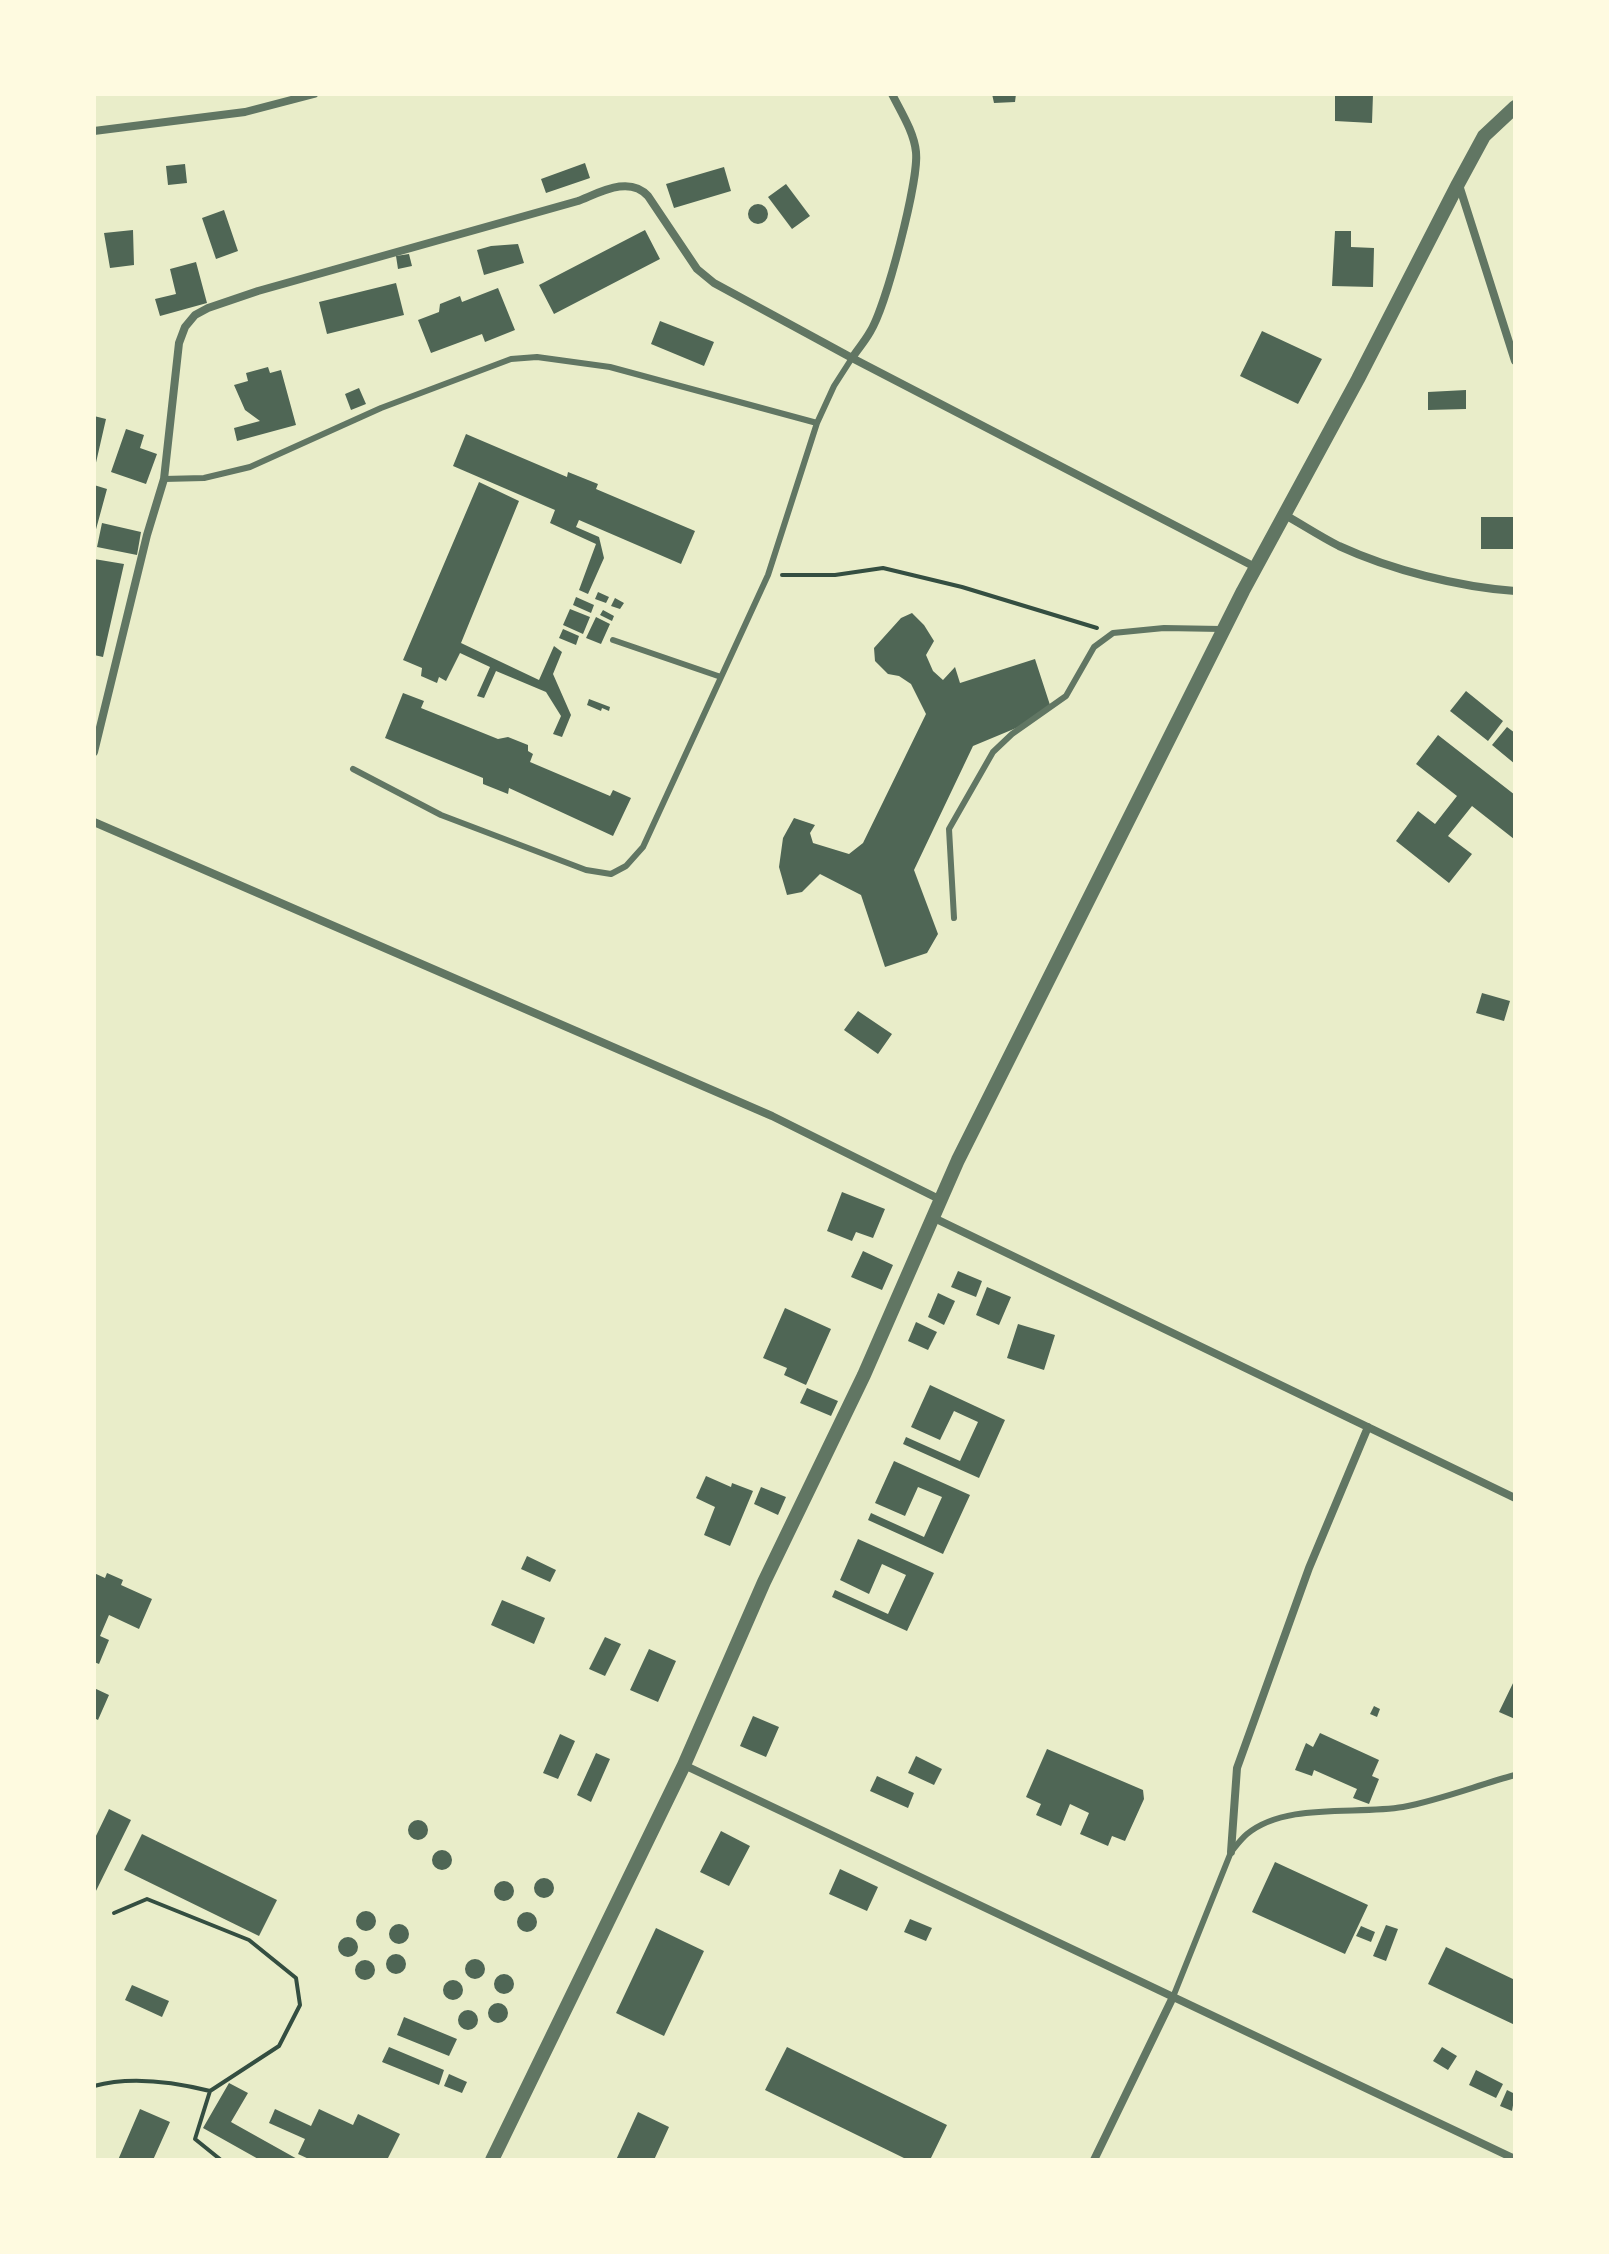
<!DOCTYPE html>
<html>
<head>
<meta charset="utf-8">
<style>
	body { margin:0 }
	#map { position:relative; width:1609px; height:2254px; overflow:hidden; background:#e9edc9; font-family:"IBM Plex Serif",serif }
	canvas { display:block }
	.frame { position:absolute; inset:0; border:96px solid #fefae0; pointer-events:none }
</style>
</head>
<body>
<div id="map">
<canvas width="1609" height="2254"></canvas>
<div class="frame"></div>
</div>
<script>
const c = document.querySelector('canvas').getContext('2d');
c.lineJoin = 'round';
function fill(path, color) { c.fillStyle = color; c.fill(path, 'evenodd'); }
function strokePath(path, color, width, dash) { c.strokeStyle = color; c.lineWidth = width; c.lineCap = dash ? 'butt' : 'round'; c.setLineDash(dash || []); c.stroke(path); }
fill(new Path2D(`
	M 992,94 L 1016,94 L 1015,102 L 994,103 Z
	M 1335,94 L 1373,94 L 1372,123 L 1335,121 Z
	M 585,163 L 590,178 L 546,193 L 541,179 Z
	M 185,164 L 187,183 L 168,185 L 166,166 Z
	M 724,167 L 731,191 L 674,208 L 666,184 Z
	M 786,184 L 810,216 L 792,229 L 768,197 Z
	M748 214a10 10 0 1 1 20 0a10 10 0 1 1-20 0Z
	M 224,210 L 238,251 L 216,259 L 202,218 Z
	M 133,230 L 134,265 L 110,268 L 104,233 Z
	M 645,230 L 660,259 L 554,314 L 539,285 Z
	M 1335,231 L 1351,231 L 1351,247 L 1374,248 L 1373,287 L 1332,286 Z
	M 518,244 L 524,263 L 484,275 L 477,250 L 491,246 Z
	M 409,254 L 412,266 L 398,269 L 396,256 Z
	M 196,262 L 207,303 L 160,316 L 155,299 L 176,294 L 170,269 Z
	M 396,283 L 404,315 L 327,334 L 319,302 Z
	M 498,288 L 515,330 L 485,342 L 482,334 L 431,353 L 418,320 L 439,312 L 440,304 L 460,296 L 462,302 Z
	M 660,321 L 714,342 L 704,366 L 651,344 Z
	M 1262,331 L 1322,359 L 1298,404 L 1240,376 Z
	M 268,367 L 270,373 L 281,370 L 296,425 L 237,441 L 234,428 L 260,421 L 245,410 L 234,385 L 248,381 L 246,373 Z
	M 359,388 L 366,404 L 351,410 L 345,394 Z
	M 1466,390 L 1466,409 L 1428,410 L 1428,392 Z
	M 94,416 L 106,419 L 95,467 L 94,467 Z
	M 126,429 L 144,435 L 140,448 L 157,454 L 146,484 L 111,472 Z
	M 466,434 L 567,477 L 568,472 L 598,484 L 596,489 L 695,531 L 681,564 L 579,520 L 576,527 L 599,537 L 604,558 L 588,594 L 579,590 L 596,544 L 550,523 L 555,510 L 453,466 Z
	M 479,482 L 519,501 L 461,643 L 539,680 L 554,646 L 562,652 L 553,674 L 571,715 L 562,737 L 553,734 L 561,716 L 546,692 L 496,671 L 484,698 L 477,696 L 490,667 L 460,653 L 446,681 L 439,677 L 437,683 L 421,676 L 422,668 L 403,660 Z
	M 94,485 L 107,489 L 95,533 L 94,533 Z
	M 1481,517 L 1514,517 L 1514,549 L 1481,549 Z
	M 102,523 L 141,532 L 137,555 L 97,547 Z
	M 94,559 L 124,564 L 103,657 L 94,655 Z
	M 598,592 L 609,597 L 606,603 L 595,599 Z
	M 576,597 L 594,605 L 591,613 L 573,605 Z
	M 615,598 L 624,603 L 620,609 L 611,606 Z
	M 570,609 L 590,617 L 583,634 L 563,625 Z
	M 603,610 L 614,616 L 612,621 L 600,615 Z
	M 912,613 L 924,625 L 934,641 L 926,655 L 933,671 L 943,680 L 955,667 L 960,683 L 1035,659 L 1050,705 L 1021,726 L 973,746 L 914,870 L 938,934 L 927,953 L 885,967 L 861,895 L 820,874 L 802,892 L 787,895 L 779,867 L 783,838 L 794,818 L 815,825 L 810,833 L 813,843 L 849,854 L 863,843 L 926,714 L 911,684 L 899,676 L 888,674 L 875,661 L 874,648 L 901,618 Z
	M 596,617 L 610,624 L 601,644 L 586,638 Z
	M 563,629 L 579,636 L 576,645 L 559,638 Z
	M 1466,691 L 1503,721 L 1488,741 L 1450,711 Z
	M 403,693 L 424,701 L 421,708 L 498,739 L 508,737 L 528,745 L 528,751 L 533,754 L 530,762 L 610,796 L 613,790 L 631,798 L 613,836 L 509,788 L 508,794 L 483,784 L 483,778 L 385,738 Z
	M 589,699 L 610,707 L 609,711 L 602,708 L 601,711 L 587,705 Z
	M 1507,727 L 1515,733 L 1515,764 L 1492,745 Z
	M 1438,735 L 1515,795 L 1514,839 L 1472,806 L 1448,836 L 1472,854 L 1449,883 L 1396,841 L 1418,811 L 1435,824 L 1457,796 L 1416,764 Z
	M 1482,993 L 1510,1001 L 1504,1021 L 1476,1013 Z
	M 858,1011 L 892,1034 L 878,1054 L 844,1030 Z
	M 842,1192 L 885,1209 L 873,1238 L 856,1232 L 852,1241 L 827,1231 Z
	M 863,1251 L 893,1265 L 882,1290 L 851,1277 Z
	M 958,1271 L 982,1281 L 976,1297 L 951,1287 Z
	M 987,1287 L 1011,1297 L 999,1325 L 976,1315 Z
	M 938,1293 L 955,1301 L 944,1325 L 928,1317 Z
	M 785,1308 L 831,1329 L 806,1385 L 784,1375 L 787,1368 L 763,1358 Z
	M 916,1322 L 937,1332 L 928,1350 L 908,1341 Z
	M 1018,1324 L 1055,1335 L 1044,1370 L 1007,1358 Z
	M 930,1385 L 1005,1420 L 979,1478 L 903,1444 L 906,1437 L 960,1461 L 978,1422 L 954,1411 L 940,1440 L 911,1427 Z
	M 807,1388 L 838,1401 L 831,1416 L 800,1403 Z
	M 894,1461 L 970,1495 L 943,1554 L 868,1520 L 871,1513 L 924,1537 L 942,1497 L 918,1487 L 905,1516 L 875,1503 Z
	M 706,1476 L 731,1487 L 732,1483 L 753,1491 L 730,1546 L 704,1535 L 715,1507 L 696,1498 Z
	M 761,1487 L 786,1497 L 778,1515 L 754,1504 Z
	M 858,1539 L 934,1573 L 907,1631 L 832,1597 L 835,1590 L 888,1614 L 906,1575 L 882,1564 L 869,1594 L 840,1580 Z
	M 527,1556 L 556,1570 L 550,1582 L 521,1569 Z
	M 94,1573 L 105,1578 L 107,1573 L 123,1580 L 121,1585 L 152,1599 L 139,1629 L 109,1615 L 100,1636 L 109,1640 L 99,1664 L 94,1662 Z
	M 502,1600 L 545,1618 L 534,1644 L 491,1625 Z
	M 605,1637 L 621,1644 L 605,1676 L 589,1669 Z
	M 649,1649 L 676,1661 L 658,1702 L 630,1690 Z
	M 1515,1679 L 1515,1719 L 1499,1712 Z
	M 94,1688 L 109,1695 L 98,1720 L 94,1718 Z
	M 1374,1706 L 1380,1709 L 1377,1717 L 1370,1714 Z
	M 753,1716 L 779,1727 L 766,1757 L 740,1746 Z
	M 1320,1733 L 1379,1760 L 1372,1776 L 1379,1779 L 1369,1804 L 1353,1798 L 1357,1789 L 1314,1770 L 1312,1776 L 1295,1770 L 1306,1743 L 1313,1747 Z
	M 560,1734 L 575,1741 L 558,1779 L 543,1773 Z
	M 1047,1749 L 1143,1790 L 1144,1799 L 1125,1841 L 1112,1836 L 1108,1846 L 1080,1834 L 1089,1813 L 1070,1804 L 1061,1826 L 1036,1815 L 1041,1804 L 1026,1797 Z
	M 596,1753 L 610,1759 L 591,1802 L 577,1795 Z
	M 916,1756 L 942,1769 L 934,1785 L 908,1773 Z
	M 877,1776 L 914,1793 L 908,1808 L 870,1791 Z
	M 109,1809 L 131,1820 L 94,1895 L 94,1840 Z
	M408 1830a10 10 0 1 1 20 0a10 10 0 1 1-20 0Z
	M 721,1831 L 750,1846 L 729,1886 L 700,1872 Z
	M 142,1834 L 277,1900 L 259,1936 L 124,1870 Z
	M432 1860a10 10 0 1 1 20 0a10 10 0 1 1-20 0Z
	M 1275,1862 L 1368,1905 L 1345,1954 L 1252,1912 Z
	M 840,1869 L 878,1887 L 867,1911 L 829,1894 Z
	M534 1888a10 10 0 1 1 20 0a10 10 0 1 1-20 0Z
	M494 1891a10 10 0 1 1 20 0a10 10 0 1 1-20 0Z
	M356 1921a10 10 0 1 1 20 0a10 10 0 1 1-20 0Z
	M517 1922a10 10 0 1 1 20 0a10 10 0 1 1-20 0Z
	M 910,1919 L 932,1928 L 926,1941 L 904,1932 Z
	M389 1934a10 10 0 1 1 20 0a10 10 0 1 1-20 0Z
	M 1386,1925 L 1398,1929 L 1386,1961 L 1373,1956 Z
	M 1361,1926 L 1375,1932 L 1371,1942 L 1356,1936 Z
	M 656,1928 L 704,1951 L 664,2036 L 616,2013 Z
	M338 1947a10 10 0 1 1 20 0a10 10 0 1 1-20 0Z
	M 1446,1947 L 1515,1980 L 1515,2025 L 1428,1984 Z
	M386 1964a10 10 0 1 1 20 0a10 10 0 1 1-20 0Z
	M465 1969a10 10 0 1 1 20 0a10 10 0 1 1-20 0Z
	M355 1970a10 10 0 1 1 20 0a10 10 0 1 1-20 0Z
	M494 1984a10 10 0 1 1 20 0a10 10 0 1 1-20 0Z
	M443 1990a10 10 0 1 1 20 0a10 10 0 1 1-20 0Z
	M 132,1985 L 169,2001 L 162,2017 L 125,2000 Z
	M488 2013a10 10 0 1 1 20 0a10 10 0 1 1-20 0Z
	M458 2020a10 10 0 1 1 20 0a10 10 0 1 1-20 0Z
	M 404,2017 L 457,2039 L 449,2056 L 397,2035 Z
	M 389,2047 L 444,2070 L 439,2085 L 382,2062 Z
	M 787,2047 L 947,2125 L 930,2160 L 908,2160 L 765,2090 Z
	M 1442,2047 L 1457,2056 L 1448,2070 L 1433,2061 Z
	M 1476,2070 L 1503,2084 L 1496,2098 L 1469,2085 Z
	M 449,2074 L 467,2082 L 462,2093 L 444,2086 Z
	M 229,2083 L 248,2093 L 231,2122 L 299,2160 L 260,2160 L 203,2128 Z
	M 1507,2090 L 1515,2094 L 1512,2111 L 1500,2106 Z
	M 140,2109 L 170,2122 L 153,2160 L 118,2160 Z
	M 275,2109 L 311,2126 L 319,2109 L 353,2125 L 358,2114 L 400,2134 L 387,2160 L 311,2160 L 298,2154 L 305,2139 L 269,2123 Z
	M 638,2112 L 669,2127 L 654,2160 L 616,2160 Z`), '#4f6655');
strokePath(new Path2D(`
	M 782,575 L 835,575 L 883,568 L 962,587 L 1097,628
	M 94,2086 C 130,2076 174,2082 210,2091 L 279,2046 L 300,2005 L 296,1978 L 249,1940 L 147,1899 L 114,1913
	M 210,2091 L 195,2139 L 221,2160`), '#344e41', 4);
strokePath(new Path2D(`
	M 164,479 L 204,478 L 250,467 L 381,408 L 511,359 L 537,357 L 610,367 L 817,423
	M 613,640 L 721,677
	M 353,769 L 441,815 L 586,870 L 611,874 L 626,866 L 643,847 L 768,575 L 817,423 L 834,386 L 852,358
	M 954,918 L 949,829 L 993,752 L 1012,734 L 1066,696 L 1094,647 L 1113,633 L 1164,628 L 1221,629
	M 1173,1997 L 1231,1852 C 1236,1846 1241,1839 1247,1834 C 1286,1802 1356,1815 1403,1807 C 1440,1800 1478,1785 1515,1775`), '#617663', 6);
strokePath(new Path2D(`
	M 892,94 C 901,112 914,132 916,152 C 919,180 886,307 870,332 C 865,341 858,349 852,358 L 1257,568
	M 94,131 L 245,112 L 314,94
	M 1459,185 L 1515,361
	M 1285,515 C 1303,525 1321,537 1339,546 C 1391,570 1459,587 1515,591
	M 94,752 L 147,535 L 164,479 L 179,343 L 185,327 L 195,315 L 208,308 L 258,291 L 578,201 C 599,193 629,175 648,196 L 697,269 L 714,283 L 852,358
	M 94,822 L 772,1116 L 939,1199
	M 932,1217 L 1515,1498
	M 684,1765 L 1515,2159
	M 1231,1852 L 1237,1768 L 1309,1568 L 1368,1427
	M 1094,2160 L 1173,1997`), '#617663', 8);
strokePath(new Path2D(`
	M 492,2160 L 684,1765 L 764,1582 L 864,1375 L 958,1160 L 1243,591 L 1358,379 L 1458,184 L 1484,136 L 1515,107`), '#617663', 14);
</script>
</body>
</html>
